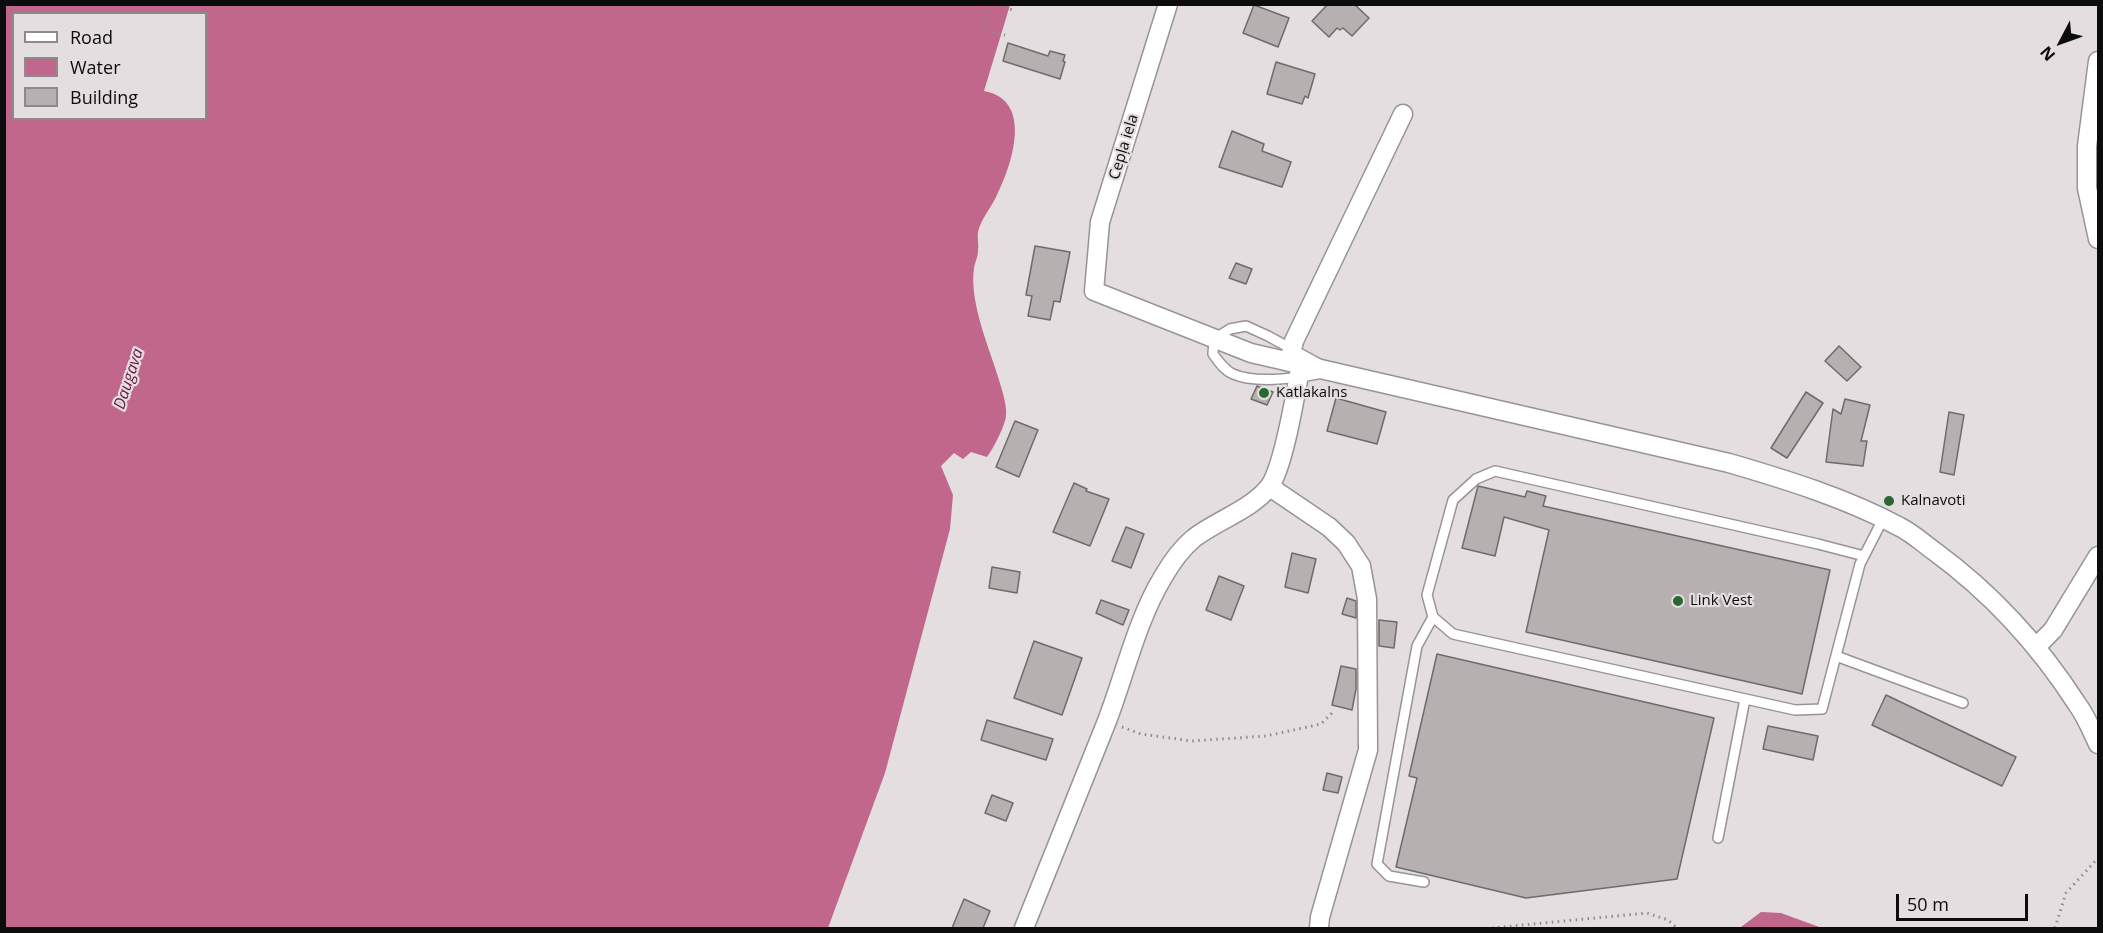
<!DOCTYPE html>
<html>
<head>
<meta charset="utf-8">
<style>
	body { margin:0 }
	#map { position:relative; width:2103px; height:933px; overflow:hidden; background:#e4dee0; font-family:"Open Sans",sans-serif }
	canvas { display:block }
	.frame { position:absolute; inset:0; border:6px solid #0d0c0c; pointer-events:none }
	.legend { position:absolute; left:12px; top:12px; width:195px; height:108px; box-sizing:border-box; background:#e4dee0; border:2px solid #8e8a8b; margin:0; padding:8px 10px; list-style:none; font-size:18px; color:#0d0c0c }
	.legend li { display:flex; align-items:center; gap:12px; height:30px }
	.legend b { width:30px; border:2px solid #8e8a8b }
	.north { position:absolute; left:2031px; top:12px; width:60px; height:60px; -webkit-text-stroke:4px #e4dee0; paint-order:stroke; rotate:229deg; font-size:16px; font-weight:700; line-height:24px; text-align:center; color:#0d0c0c }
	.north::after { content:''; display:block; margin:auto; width:21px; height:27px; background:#0d0c0c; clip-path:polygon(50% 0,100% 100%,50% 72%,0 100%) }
	.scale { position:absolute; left:1896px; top:894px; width:132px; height:27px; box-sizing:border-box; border:3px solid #0d0c0c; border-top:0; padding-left:8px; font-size:18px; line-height:21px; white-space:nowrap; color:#0d0c0c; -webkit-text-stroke:4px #e4dee0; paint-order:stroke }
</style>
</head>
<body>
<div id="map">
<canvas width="2103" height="933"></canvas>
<div class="frame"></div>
<ul class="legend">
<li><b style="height:8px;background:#fff"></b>Road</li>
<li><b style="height:16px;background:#c1678b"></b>Water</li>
<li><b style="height:16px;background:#b6b0b1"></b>Building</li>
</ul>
<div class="north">N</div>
<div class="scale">50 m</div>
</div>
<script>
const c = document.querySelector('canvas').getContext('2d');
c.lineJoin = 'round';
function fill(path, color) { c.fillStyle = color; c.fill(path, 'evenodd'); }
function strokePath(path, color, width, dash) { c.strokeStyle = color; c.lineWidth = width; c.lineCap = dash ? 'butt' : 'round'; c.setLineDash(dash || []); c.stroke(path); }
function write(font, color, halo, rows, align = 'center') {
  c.font = font + ' "Open Sans",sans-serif'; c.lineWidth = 4.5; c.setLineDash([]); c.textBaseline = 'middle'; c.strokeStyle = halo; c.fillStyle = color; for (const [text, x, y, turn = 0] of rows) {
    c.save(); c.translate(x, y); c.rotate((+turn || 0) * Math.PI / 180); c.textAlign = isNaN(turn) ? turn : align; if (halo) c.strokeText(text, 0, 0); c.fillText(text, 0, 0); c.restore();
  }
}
fill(new Path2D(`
	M 5,4 L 1010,5 L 984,91 C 1034,100 1012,165 997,195 C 991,208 981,219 978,232 C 977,238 979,245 978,251 C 978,257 975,262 974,268 C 969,302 989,347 999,380 C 1002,390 1007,405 1006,416 C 1005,426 993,449 987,457 L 971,452 L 963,459 L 954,453 L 941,466 L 953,495 L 950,529 L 885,773 L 828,928 L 5,928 ZM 14,14 L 206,14 L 206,118 L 14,118 Z
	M 1761,912 L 1781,913 L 1822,928 L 1742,928 L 1741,927 Z`), '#c1678b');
const building = new Path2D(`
	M 1328,4 L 1354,4 L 1369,18 L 1352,36 L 1343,28 L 1340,30 L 1337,28 L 1329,37 L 1312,21 Z
	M 1254,5 L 1289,18 L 1278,47 L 1243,33 Z
	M 1008,43 L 1048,56 L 1050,51 L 1065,55 L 1063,61 L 1065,62 L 1060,79 L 1003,61 Z
	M 1276,62 L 1315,74 L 1308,98 L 1305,96 L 1302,104 L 1267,94 Z
	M 1232,131 L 1264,144 L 1262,151 L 1291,162 L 1282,187 L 1219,167 Z
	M 1035,246 L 1070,252 L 1060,302 L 1054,301 L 1050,320 L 1028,316 L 1032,296 L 1026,295 Z
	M 1236,263 L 1252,269 L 1246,284 L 1229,278 Z
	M 1839,346 L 1861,367 L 1847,381 L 1825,361 Z
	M 1257,386 L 1273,392 L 1267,405 L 1251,399 Z
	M 1806,392 L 1823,403 L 1787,458 L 1771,448 Z
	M 1336,398 L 1386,412 L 1377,444 L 1327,431 Z
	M 1845,399 L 1870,405 L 1861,441 L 1867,441 L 1863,466 L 1826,462 L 1833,409 L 1841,414 Z
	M 1949,412 L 1964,415 L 1954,475 L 1940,472 Z
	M 1015,421 L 1038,430 L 1019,477 L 996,467 Z
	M 1074,483 L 1087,489 L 1086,491 L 1109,499 L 1090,546 L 1053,532 Z
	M 1478,486 L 1525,497 L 1527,491 L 1546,496 L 1543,506 L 1830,570 L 1802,694 L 1526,632 L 1549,530 L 1504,517 L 1495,556 L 1462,548 Z
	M 1126,527 L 1144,534 L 1131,568 L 1112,561 Z
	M 1292,553 L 1316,559 L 1308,593 L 1285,587 Z
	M 992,567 L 1020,572 L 1017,593 L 989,588 Z
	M 1219,576 L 1244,586 L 1231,620 L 1206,610 Z
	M 1347,598 L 1356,601 L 1356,618 L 1342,614 Z
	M 1101,600 L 1129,610 L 1123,625 L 1096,613 Z
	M 1379,620 L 1397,622 L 1394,648 L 1379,646 Z
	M 1034,641 L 1082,658 L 1062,715 L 1014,698 Z
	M 1437,654 L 1714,718 L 1677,879 L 1526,898 L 1396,867 L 1417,778 L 1409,776 Z
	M 1341,666 L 1356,669 L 1356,689 L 1352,710 L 1332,705 Z
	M 1886,695 L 2016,757 L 2002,786 L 1872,725 Z
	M 987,720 L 1053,739 L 1046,760 L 981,740 Z
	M 1768,726 L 1818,736 L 1813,760 L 1763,749 Z
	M 1327,773 L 1342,777 L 1338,793 L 1323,790 Z
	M 992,795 L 1013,803 L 1006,821 L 985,813 Z
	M 964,899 L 990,911 L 983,928 L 952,928 Z`);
fill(building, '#b6b0b1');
strokePath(building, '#6f6a6b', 1.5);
const service = new Path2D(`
	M 1246,326 L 1268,336 L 1332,371 C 1306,377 1258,385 1233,374 C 1224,370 1219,362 1213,354 L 1214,339 L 1230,329 Z
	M 1864,556 L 1818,544 L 1495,471 L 1476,479 L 1453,500 L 1427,595 L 1433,617 L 1453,634 L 1795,710 L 1822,709 L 1860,564 L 1883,519
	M 1836,656 L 1963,703
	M 1718,838 L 1745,699
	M 1424,882 L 1389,876 L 1377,864 L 1417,646 L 1433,617`);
const minor = new Path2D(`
	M 1168,4 L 1100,222 L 1094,291 L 1251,353 L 1729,463 C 1787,480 1846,498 1900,527 C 1912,533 1923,543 1934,551 C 1990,592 2039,645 2077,704 C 2086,716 2092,731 2098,744
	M 2098,61 L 2087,146 L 2087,188 L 2098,239
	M 1289,362 L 1294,341 L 1403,114
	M 1270,487 L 1329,527 L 1346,543 L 1361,566 L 1367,599 L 1368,750 L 1320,917 L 1319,928
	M 2036,647 L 2053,630 L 2098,556
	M 1024,928 C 1051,859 1080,790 1107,721 C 1125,674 1137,620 1163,577 C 1171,563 1182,548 1194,538 C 1216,521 1252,509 1269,487 C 1284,468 1296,390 1301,364`);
strokePath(service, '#999395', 12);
strokePath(minor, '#999395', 21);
strokePath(new Path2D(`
	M 989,4 L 982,28 L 1005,35
	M 993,4 L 1013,10
	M 1122,727 L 1141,734 L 1192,741 L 1266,736 L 1321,724 L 1332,713
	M 1492,928 L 1647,913 L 1668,920 L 1677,928
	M 2055,928 L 2066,893 L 2098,858`), '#8e8a8b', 3, [1.5, 4.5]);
strokePath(service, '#fff', 9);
strokePath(minor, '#fff', 18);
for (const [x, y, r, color] of [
	[1264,393,6,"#296831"],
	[1889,501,6,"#296831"],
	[1678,601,6,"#296831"]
]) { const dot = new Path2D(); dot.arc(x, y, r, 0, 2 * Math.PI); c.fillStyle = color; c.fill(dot); strokePath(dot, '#e4dee0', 2); }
write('15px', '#0d0c0c', '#e4dee0', [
	["Cepļa iela",1124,147,-73]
]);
write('15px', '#0d0c0c', '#e4dee0', [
	["Katlakalns",1276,393],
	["Kalnavoti",1901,501],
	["Link Vest",1690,601]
], 'left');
write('italic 16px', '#68163e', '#e4dee0', [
	["Daugava",129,379,-72]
]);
</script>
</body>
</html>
